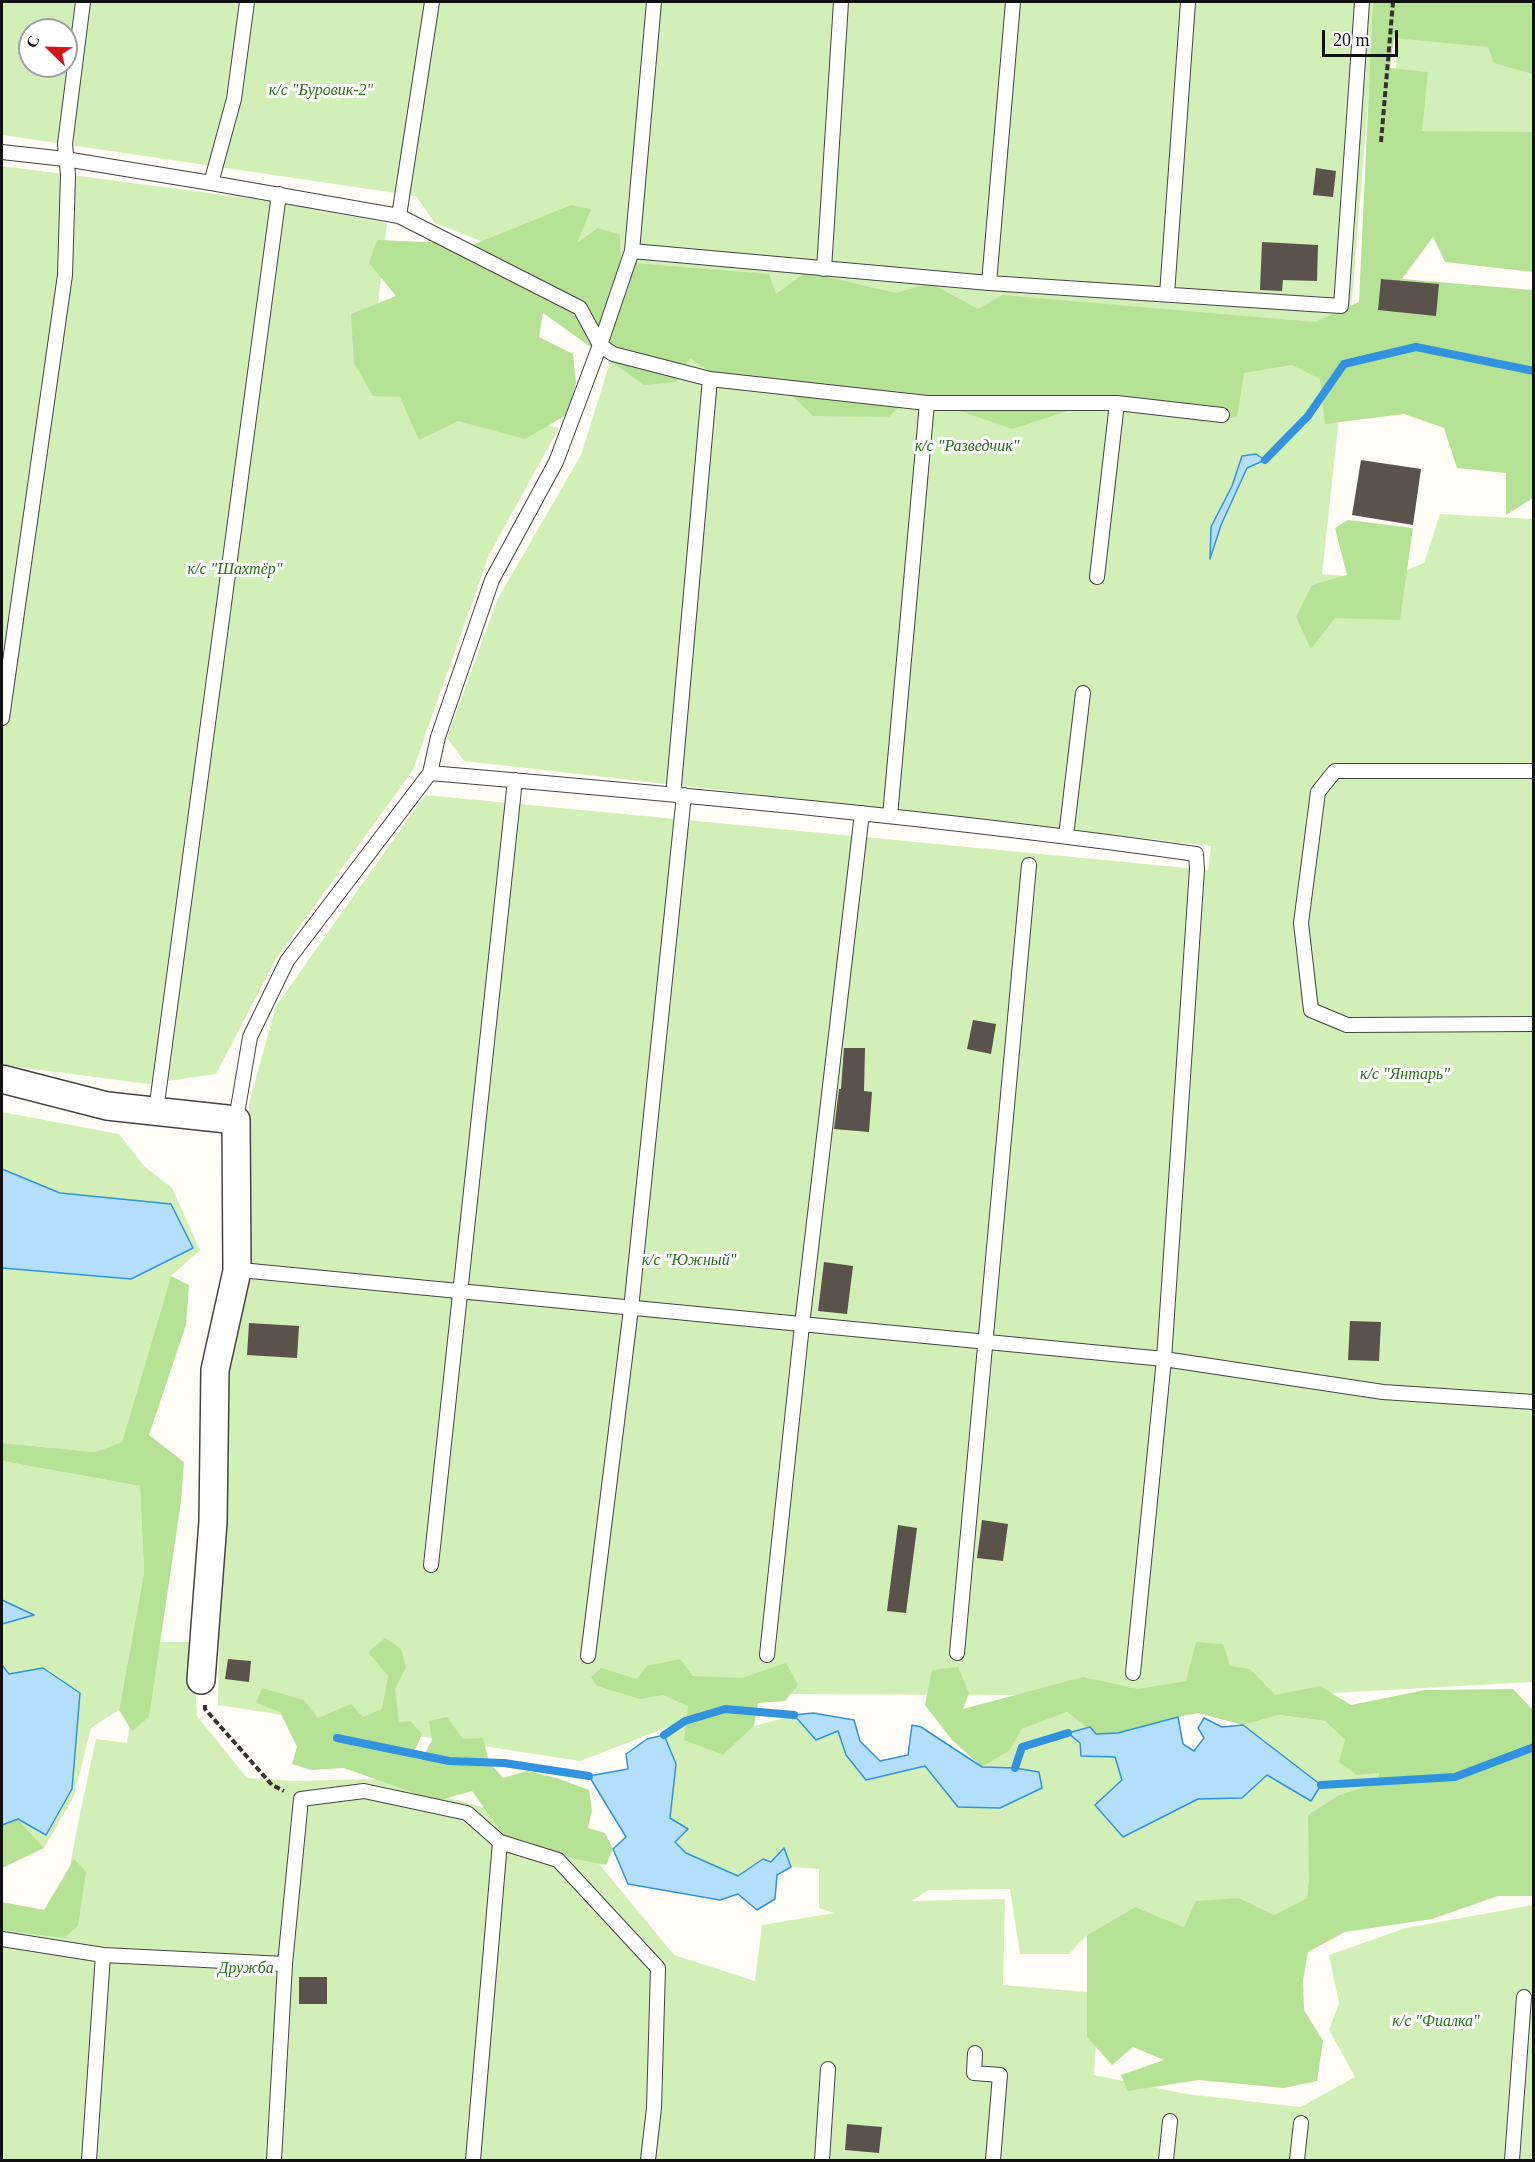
<!DOCTYPE html>
<html>
<head>
<meta charset="utf-8">
<style>
	body { margin:0 }
	#map { position:relative; width:1535px; height:2162px; overflow:hidden; background:#fffdf5; font-family:Georgia,serif }
	canvas { display:block }
	.frame { position:absolute; inset:0; border:3px solid #111; pointer-events:none }
	.north { position:absolute; left:18px; top:18px; width:60px; height:60px; box-sizing:border-box; background:#fff; border:2px solid #a0a0a0; border-radius:50%; rotate:293deg; font-size:16px; font-weight:700; line-height:24px; text-align:center; color:#111 }
	.north::after { content:''; display:block; margin:auto; width:21px; height:27px; background:#d3171a; clip-path:polygon(50% 0,100% 100%,50% 72%,0 100%) }
	.scale { position:absolute; left:1322px; top:30px; width:76px; height:27px; box-sizing:border-box; border:3px solid #111; border-top:0; padding-left:8px; font-size:18px; line-height:21px; white-space:nowrap; color:#111; -webkit-text-stroke:4px #fff; paint-order:stroke }
</style>
</head>
<body>
<div id="map">
<canvas width="1535" height="2162"></canvas>
<div class="frame"></div>
<div class="north">С</div>
<div class="scale">20 m</div>
</div>
<script>
const c = document.querySelector('canvas').getContext('2d');
c.lineJoin = 'round';
function fill(path, color) { c.fillStyle = color; c.fill(path, 'evenodd'); }
function strokePath(path, color, width, dash) { c.strokeStyle = color; c.lineWidth = width; c.lineCap = dash ? 'butt' : 'round'; c.setLineDash(dash || []); c.stroke(path); }
function write(font, color, halo, rows, align = 'center') {
  c.font = font + ' Georgia,serif'; c.lineWidth = 6; c.setLineDash([]); c.textBaseline = 'middle'; c.strokeStyle = halo; c.fillStyle = color; for (const [text, x, y, turn = 0] of rows) {
    c.save(); c.translate(x, y); c.rotate((+turn || 0) * Math.PI / 180); c.textAlign = isNaN(turn) ? turn : align; if (halo) c.strokeText(text, 0, 0); c.fillText(text, 0, 0); c.restore();
  }
}
fill(new Path2D(`
	M 2,2 L 1376,2 L 1353,288 L 1322,574 L 1385,579 L 1424,563 L 1440,514 L 1533,519 L 1533,1682 L 1278,1696 L 754,1694 L 723,1755 L 754,1726 L 794,1715 L 820,1738 L 838,1731 L 846,1755 L 866,1780 L 925,1766 L 958,1807 L 1015,1768 L 982,1767 L 1009,1751 L 1022,1729 L 1067,1712 L 1090,1727 L 1069,1733 L 1115,1757 L 1122,1780 L 1123,1837 L 1198,1799 L 1242,1798 L 1267,1775 L 1321,1785 L 1243,1725 L 1279,1715 L 1325,1721 L 1379,1772 L 1379,1782 L 1339,1795 L 1309,1874 L 1307,1898 L 1274,1915 L 1239,1898 L 1184,1927 L 1135,1907 L 1087,1935 L 1069,1954 L 1020,1954 L 1010,1889 L 928,1890 L 912,1901 L 1005,1899 L 1003,1985 L 1099,1993 L 1094,2075 L 1186,2094 L 1301,2107 L 1355,2077 L 1329,2030 L 1339,2003 L 1329,1955 L 1406,1928 L 1533,1905 L 1533,2160 L 2,2160 L 2,1917 L 59,1925 L 79,1818 L 96,1739 L 127,1743 L 142,1642 L 193,1642 L 197,1716 L 247,1778 L 293,1781 L 378,1779 L 572,1831 L 674,1955 L 755,1981 L 762,1925 L 834,1913 L 819,1908 L 819,1869 L 791,1867 L 784,1849 L 771,1862 L 763,1859 L 738,1877 L 686,1853 L 675,1842 L 670,1818 L 676,1764 L 664,1735 L 684,1721 L 580,1761 L 218,1705 L 224,1368 L 245,1232 L 249,1103 L 276,1006 L 425,795 L 1208,870 L 1211,846 L 464,761 L 447,738 L 497,600 L 581,455 L 637,276 L 516,255 L 435,223 L 416,196 L 2,135 ZM 30,30 L 66,30 L 66,66 L 30,66 Z
	M 1401,2 L 1533,2 L 1533,134 L 1391,130 Z
	M 2,166 L 278,202 L 387,223 L 370,377 L 559,428 L 489,555 L 413,770 L 276,959 L 216,1074 L 148,1084 L 2,1065 Z
	M 2,1112 L 119,1134 L 144,1166 L 172,1188 L 200,1250 L 171,1276 L 122,1442 L 95,1452 L 2,1443 L 2,1271 L 3,1268 L 131,1279 L 171,1204 L 60,1193 L 2,1169 Z
	M 2,1461 L 140,1486 L 144,1573 L 119,1710 L 91,1728 L 74,1796 L 44,1848 L 2,1853 L 2,1825 L 17,1819 L 46,1834 L 72,1789 L 43,1668 L 9,1674 L 2,1665 L 2,1624 L 33,1615 L 2,1600 Z`), '#d3efb8');
fill(new Path2D(`
	M 1373,2 L 1533,2 L 1533,74 L 1494,63 L 1488,47 L 1394,38 L 1390,68 L 1428,72 L 1422,131 L 1533,132 L 1533,272 L 1445,262 L 1433,237 L 1402,279 L 1533,290 L 1533,498 L 1506,515 L 1506,473 L 1457,468 L 1444,428 L 1404,414 L 1325,424 L 1320,379 L 1292,365 L 1244,373 L 1237,417 L 1202,422 L 1117,395 L 1012,429 L 912,394 L 889,417 L 813,416 L 776,380 L 737,390 L 690,358 L 676,382 L 644,385 L 543,313 L 539,337 L 573,354 L 576,383 L 568,414 L 525,439 L 458,421 L 419,440 L 400,397 L 373,396 L 354,363 L 351,314 L 396,296 L 369,263 L 377,240 L 475,244 L 571,205 L 591,209 L 577,243 L 598,228 L 620,235 L 621,262 L 769,274 L 776,294 L 806,272 L 896,293 L 930,283 L 978,309 L 1002,295 L 1315,322 L 1359,302 Z
	M 1348,520 L 1413,528 L 1400,620 L 1335,618 L 1311,649 L 1296,617 L 1312,585 L 1347,575 L 1335,528 Z
	M 171,1276 L 189,1285 L 186,1325 L 149,1435 L 184,1462 L 181,1502 L 149,1717 L 132,1731 L 119,1710 L 144,1573 L 140,1486 L 2,1461 L 2,1443 L 95,1452 L 122,1442 Z
	M 385,1638 L 401,1649 L 406,1667 L 395,1689 L 399,1722 L 410,1721 L 422,1734 L 412,1757 L 421,1760 L 432,1740 L 429,1721 L 447,1717 L 463,1739 L 483,1738 L 489,1762 L 503,1778 L 527,1771 L 557,1778 L 589,1790 L 592,1810 L 588,1828 L 605,1833 L 613,1849 L 606,1865 L 571,1858 L 505,1837 L 472,1791 L 437,1801 L 344,1768 L 311,1770 L 292,1764 L 297,1747 L 280,1712 L 256,1703 L 262,1688 L 304,1700 L 318,1718 L 351,1704 L 363,1717 L 382,1709 L 388,1676 L 368,1652 Z
	M 1196,1642 L 1223,1644 L 1230,1666 L 1250,1669 L 1275,1695 L 1320,1686 L 1351,1705 L 1425,1690 L 1513,1689 L 1533,1710 L 1533,1896 L 1498,1896 L 1432,1919 L 1345,1932 L 1308,1952 L 1303,1980 L 1304,2010 L 1323,2041 L 1317,2081 L 1284,2088 L 1199,2080 L 1128,2091 L 1121,2075 L 1164,2060 L 1133,2047 L 1112,2065 L 1087,2037 L 1087,1935 L 1135,1907 L 1184,1927 L 1196,1901 L 1239,1898 L 1274,1915 L 1307,1898 L 1309,1874 L 1308,1815 L 1339,1795 L 1379,1782 L 1379,1773 L 1357,1775 L 1339,1762 L 1345,1740 L 1325,1721 L 1279,1715 L 1243,1725 L 1198,1713 L 1178,1717 L 1118,1733 L 1096,1734 L 1067,1712 L 1022,1729 L 1009,1751 L 982,1767 L 952,1740 L 925,1705 L 932,1670 L 958,1667 L 969,1693 L 963,1709 L 1083,1677 L 1138,1689 L 1186,1681 Z
	M 680,1659 L 693,1676 L 742,1678 L 786,1663 L 798,1685 L 785,1701 L 758,1703 L 754,1726 L 723,1755 L 684,1740 L 688,1706 L 663,1695 L 640,1699 L 597,1686 L 591,1677 L 601,1668 L 637,1679 L 647,1666 Z
	M 17,1819 L 44,1848 L 2,1868 L 2,1825 Z
	M 74,1859 L 86,1872 L 78,1926 L 64,1938 L 2,1930 L 2,1902 L 44,1910 Z`), '#b6e295');
const water = new Path2D(`
	M 1256,454 L 1265,460 L 1247,468 L 1221,525 L 1210,559 L 1211,527 L 1232,486 L 1242,456 Z
	M 2,1169 L 60,1193 L 171,1204 L 193,1248 L 131,1279 L 3,1268 L 2,1271 Z
	M 2,1600 L 34,1615 L 2,1624 Z
	M 2,1665 L 9,1674 L 43,1668 L 80,1693 L 72,1789 L 46,1835 L 18,1819 L 2,1825 Z
	M 813,1713 L 854,1720 L 860,1741 L 880,1761 L 908,1755 L 912,1725 L 921,1727 L 982,1767 L 1015,1768 L 1039,1772 L 1042,1788 L 1000,1808 L 958,1807 L 925,1766 L 866,1780 L 846,1755 L 838,1731 L 816,1740 L 794,1715 Z
	M 1178,1717 L 1183,1744 L 1194,1751 L 1204,1738 L 1198,1728 L 1204,1718 L 1222,1727 L 1243,1725 L 1321,1785 L 1311,1801 L 1267,1775 L 1242,1798 L 1198,1799 L 1123,1837 L 1095,1805 L 1122,1780 L 1115,1757 L 1081,1756 L 1080,1743 L 1068,1733 L 1090,1727 L 1096,1734 L 1118,1733 Z
	M 664,1735 L 676,1764 L 670,1818 L 688,1829 L 675,1842 L 686,1853 L 738,1876 L 763,1859 L 771,1862 L 784,1848 L 791,1867 L 777,1875 L 775,1899 L 757,1910 L 738,1894 L 720,1900 L 628,1884 L 613,1849 L 626,1837 L 589,1776 L 628,1769 L 626,1754 L 647,1739 Z`);
fill(water, '#b3dffd');
strokePath(water, '#3193dd', 1.5);
strokePath(new Path2D(`
	M 1265,460 L 1308,416 L 1344,364 L 1416,347 L 1534,371
	M 664,1735 L 685,1721 L 725,1709 L 794,1715
	M 337,1738 L 449,1761 L 504,1763 L 589,1776
	M 1015,1768 L 1022,1747 L 1068,1733
	M 1321,1785 L 1455,1777 L 1534,1747`), '#3193dd', 8);
fill(new Path2D(`
	M 1316,168 L 1336,171 L 1333,197 L 1313,195 Z
	M 1262,242 L 1318,245 L 1317,281 L 1283,280 L 1282,291 L 1260,290 Z
	M 1381,279 L 1439,284 L 1436,316 L 1378,310 Z
	M 1361,460 L 1421,469 L 1413,525 L 1352,515 Z
	M 973,1020 L 996,1024 L 991,1054 L 967,1049 Z
	M 844,1048 L 865,1048 L 864,1091 L 872,1092 L 869,1132 L 834,1129 L 839,1089 L 841,1089 Z
	M 824,1262 L 853,1266 L 847,1314 L 818,1311 Z
	M 1350,1321 L 1381,1322 L 1379,1361 L 1348,1360 Z
	M 249,1323 L 299,1326 L 297,1358 L 247,1355 Z
	M 982,1520 L 1008,1524 L 1003,1561 L 977,1558 Z
	M 898,1525 L 917,1528 L 906,1613 L 887,1611 Z
	M 228,1659 L 251,1661 L 249,1682 L 225,1679 Z
	M 299,1977 L 327,1977 L 327,2004 L 299,2004 Z
	M 847,2124 L 882,2127 L 879,2153 L 845,2150 Z`), '#5b524c');
const service = new Path2D(`
	M 2,152 L 65,159 L 211,183 L 399,216 L 580,308 L 600,345 L 632,251 L 989,283 L 1341,306 L 1362,2
	M 211,183 L 234,99 L 247,2
	M 399,216 L 432,2
	M 632,251 L 654,2
	M 824,269 L 841,2
	M 989,283 L 1013,2
	M 1167,294 L 1188,2
	M 1117,403 L 1222,415
	M 2,718 L 65,275 L 68,175 L 65,144 L 83,2
	M 1534,771 L 1335,771 L 1318,792 L 1301,923 L 1311,1010 L 1347,1025 L 1534,1024
	M 675,794 L 674,785 L 710,379
	M 890,816 L 927,403
	M 1066,836 L 1083,693
	M 156,1111 L 279,194
	M 236,1120 L 250,1037 L 287,961 L 430,773 L 438,737 L 492,580 L 556,462 L 600,345 L 613,354 L 710,379 L 927,403 L 1117,403 L 1097,577
	M 237,1271 L 251,1271 L 1164,1359 L 1197,869 L 1196,854 C 941,818 686,795 430,773
	M 431,1565 L 515,780
	M 957,1653 L 1029,865
	M 767,1655 L 802,1325 L 862,813
	M 588,1656 L 631,1309 L 684,795
	M 1133,1673 L 1164,1359 L 1383,1392 L 1534,1402
	M 500,1842 L 558,1860 L 658,1968 L 654,2108 L 648,2160
	M 2,1939 L 103,1955 L 285,1964 L 301,1799 L 364,1791 L 467,1813 L 500,1842 L 473,2160
	M 975,2053 L 974,2073 L 1000,2075 L 993,2160
	M 89,2160 L 103,1955
	M 274,2160 L 285,1964
	M 822,2160 L 828,2069
	M 1166,2160 L 1170,2121
	M 1297,2160 L 1301,2123
	M 1512,2160 L 1524,1997`);
const minor = new Path2D(`
	M 2,1079 L 107,1106 L 236,1120 L 237,1271 L 215,1370 L 213,1522 L 201,1680`);
strokePath(service, '#444', 16);
strokePath(minor, '#444', 30);
strokePath(new Path2D(`
	M 1381,142 L 1393,2
	M 205,1705 L 205,1709 L 272,1785 L 284,1791`), '#333', 4, [6, 3]);
strokePath(service, '#fff', 14);
strokePath(minor, '#fff', 27);
write('italic 16px', '#277218', '#fff', [
	["к/с \"Буровик-2\"",321,91],
	["к/с \"Разведчик\"",967,447],
	["к/с \"Шахтёр\"",235,570],
	["к/с \"Янтарь\"",1405,1075],
	["к/с \"Южный\"",689,1261],
	["Дружба",246,1969],
	["к/с \"Фиалка\"",1436,2022]
]);
</script>
</body>
</html>
